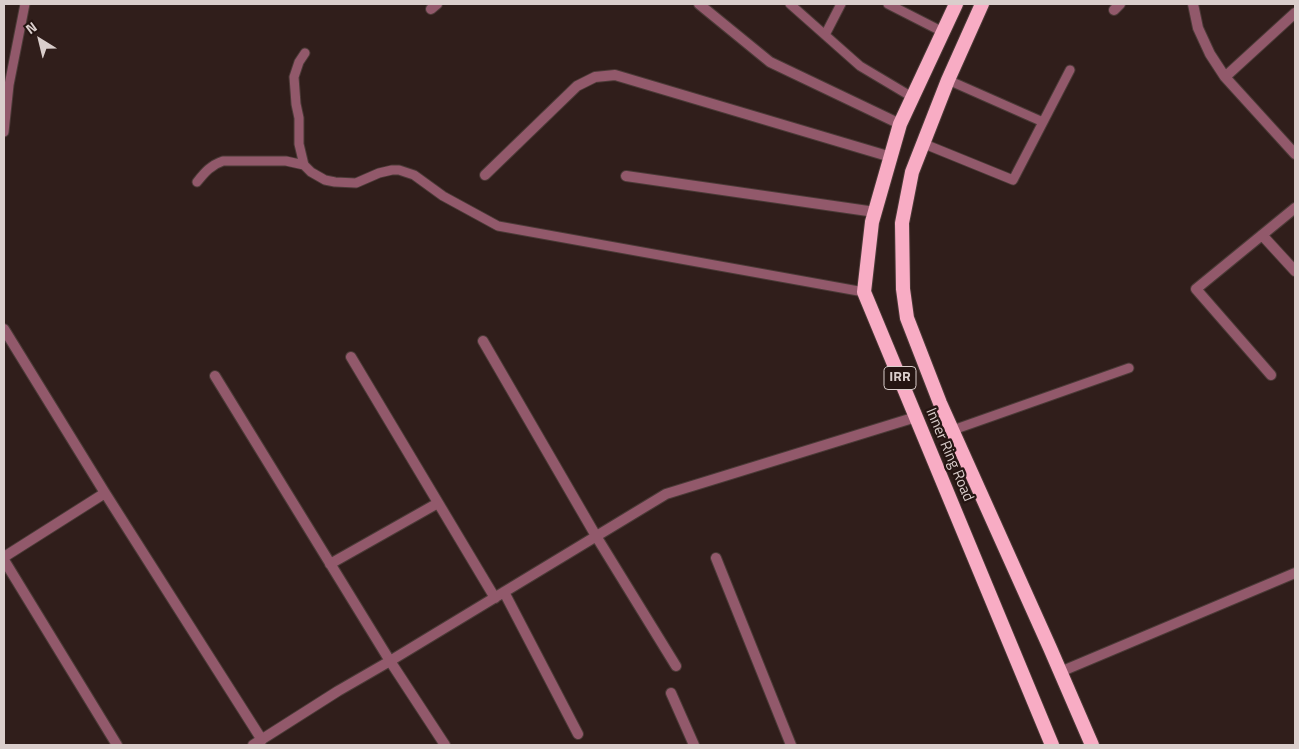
<!DOCTYPE html>
<html>
<head>
<meta charset="utf-8">
<style>
	body { margin:0 }
	#map { position:relative; width:1299px; height:749px; overflow:hidden; background:#301e1b; font-family:"Titillium Web",sans-serif }
	canvas { display:block }
	.frame { position:absolute; inset:0; border:5px solid #dacecc; pointer-events:none }
	.north { position:absolute; left:15px; top:15px; width:50px; height:50px; -webkit-text-stroke:4px #251512; paint-order:stroke; rotate:324deg; font-size:14px; font-weight:700; line-height:20px; text-align:center; color:#dacecc }
	.north::after { content:''; display:block; margin:auto; width:18px; height:22px; background:#dacecc; clip-path:polygon(50% 0,100% 100%,50% 72%,0 100%) }
</style>
</head>
<body>
<div id="map">
<canvas width="1299" height="749"></canvas>
<div class="frame"></div>
<div class="north">N</div>
</div>
<script>
const c = document.querySelector('canvas').getContext('2d');
c.lineJoin = 'round';
function strokePath(path, color, width, dash) { c.strokeStyle = color; c.lineWidth = width; c.lineCap = dash ? 'butt' : 'round'; c.setLineDash(dash || []); c.stroke(path); }
function write(font, color, halo, rows, align = 'center') {
  c.font = font + ' "Titillium Web",sans-serif'; c.lineWidth = 4.5; c.setLineDash([]); c.textBaseline = 'middle'; c.strokeStyle = halo; c.fillStyle = color; for (const [text, x, y, turn = 0] of rows) {
    c.save(); c.translate(x, y); c.rotate((+turn || 0) * Math.PI / 180); c.textAlign = isNaN(turn) ? turn : align; if (halo) c.strokeText(text, 0, 0); c.fillText(text, 0, 0); c.restore();
  }
}
const service = new Path2D(`
	M 790,4 L 860,66 L 912,97
	M 888,4 L 943,32
	M 825,35 L 841,4
	M 948,80 L 1043,122
	M 4,132 L 9,85 L 25,4
	M 922,143 L 1013,180 L 1070,70
	M 304,165 L 299,144 L 299,118 L 296,104 L 294,77 L 299,62 L 305,53
	M 197,182 C 205,172 211,165 223,161 L 286,161 L 304,165 L 311,172 L 325,180 L 335,182 L 356,183 L 379,173 L 392,170 L 399,170 L 414,175 L 443,196 L 498,226 L 864,292
	M 953,430 L 1129,368`);
const minor = new Path2D(`
	M 699,4 L 770,62 L 900,124
	M 1193,4 L 1198,28 L 1210,54 L 1225,77 L 1295,154
	M 431,9 L 437,4
	M 1114,10 L 1120,4
	M 1225,77 L 1295,13
	M 485,175 L 577,86 L 595,77 L 615,75 L 891,157
	M 626,176 L 875,212
	M 1262,235 L 1295,271
	M 4,329 L 105,493 L 262,740
	M 483,341 L 596,536 L 676,666
	M 351,357 L 495,598
	M 1271,375 L 1196,289 L 1295,208
	M 215,376 L 390,661 L 445,745
	M 4,557 L 105,493
	M 716,558 L 791,745
	M 4,560 L 117,745
	M 330,564 L 438,503
	M 504,592 L 578,734
	M 1060,672 L 1295,573
	M 671,693 L 694,745
	M 253,745 L 338,691 L 390,661 L 666,494 L 916,417`);
const trunk = new Path2D(`
	M 956,4 L 900,124 L 872,222 L 864,292 L 1052,745
	M 982,4 L 948,80 L 912,172 L 902,223 L 903,289 L 907,318 L 940,403 L 1050,648 L 1092,745`);
strokePath(service, '#4b3a37', 11);
strokePath(minor, '#4b3a37', 12);
strokePath(trunk, '#4b3a37', 16);
strokePath(service, '#92596b', 9);
strokePath(minor, '#92596b', 10);
strokePath(trunk, '#f8acc4', 14);
for (const [x, y, w] of [
	[900,378,32]
]) { const box = new Path2D(); box.roundRect(x - w / 2, y - 11.5, w, 23, 4); c.fillStyle = '#251512'; c.fill(box); strokePath(box, '#dacecc', 1); }
write('bold 14px', '#dacecc', null, [
	["IRR",900,378]
]);
write('15px', '#dacecc', '#251512', [
	["Inner Ring Road",949,455,67]
]);
</script>
</body>
</html>
